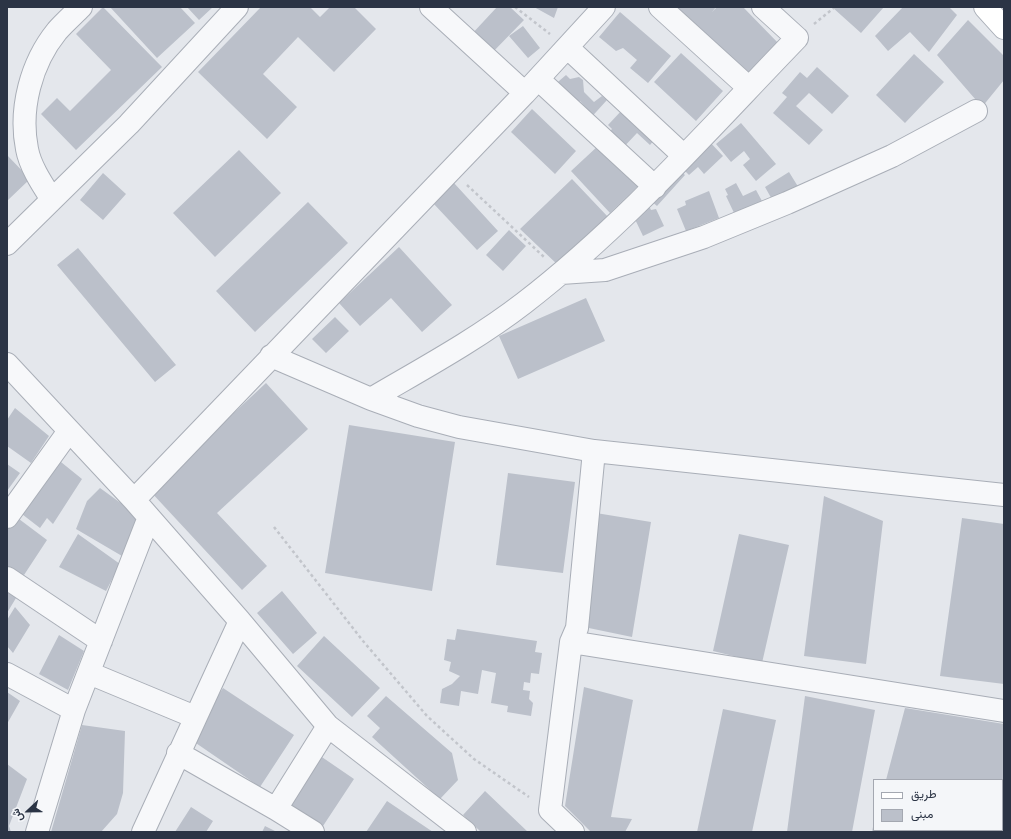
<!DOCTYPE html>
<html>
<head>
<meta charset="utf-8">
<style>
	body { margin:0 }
	#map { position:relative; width:1011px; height:839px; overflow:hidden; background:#e4e7ec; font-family:Arial,Vazirmatn,sans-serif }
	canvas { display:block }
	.frame { position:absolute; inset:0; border:8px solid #2b3445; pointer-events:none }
	.legend { position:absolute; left:873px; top:779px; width:130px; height:52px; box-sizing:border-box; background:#f4f6f9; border:1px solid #a4a8b1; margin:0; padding:5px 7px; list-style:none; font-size:12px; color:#2b3445 }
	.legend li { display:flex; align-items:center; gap:8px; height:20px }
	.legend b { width:20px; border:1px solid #a4a8b1 }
	.north { position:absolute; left:8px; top:791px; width:40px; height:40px; -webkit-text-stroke:3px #f4f6f9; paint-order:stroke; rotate:248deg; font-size:11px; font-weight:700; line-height:16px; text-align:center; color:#2b3445 }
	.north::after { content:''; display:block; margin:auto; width:14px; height:18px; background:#2b3445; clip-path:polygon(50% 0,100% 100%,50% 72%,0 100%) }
</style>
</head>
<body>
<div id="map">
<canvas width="1011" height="839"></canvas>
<div class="frame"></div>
<ul class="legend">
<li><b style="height:5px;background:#fff"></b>طريق</li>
<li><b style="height:11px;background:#bbc0ca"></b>مبنى</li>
</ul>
<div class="north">ش</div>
</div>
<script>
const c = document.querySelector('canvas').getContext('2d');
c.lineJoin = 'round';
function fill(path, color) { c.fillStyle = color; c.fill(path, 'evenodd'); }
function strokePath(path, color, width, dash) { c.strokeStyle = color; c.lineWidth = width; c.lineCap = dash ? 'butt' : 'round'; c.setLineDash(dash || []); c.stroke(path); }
fill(new Path2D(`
	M 103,7 L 162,67 L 76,150 L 41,114 L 57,98 L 70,111 L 111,70 L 76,34 Z
	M 110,7 L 180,7 L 195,23 L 157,58 Z
	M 187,7 L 213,7 L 199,20 Z
	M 261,7 L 310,7 L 320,17 L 330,7 L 354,7 L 376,29 L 334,72 L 298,37 L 263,74 L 297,107 L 267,139 L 198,72 Z
	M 497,7 L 510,7 L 524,20 L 490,55 L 470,36 Z
	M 534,7 L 558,7 L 554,18 Z
	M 668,7 L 716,7 L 712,12 L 717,7 L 743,7 L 780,45 L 744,79 Z
	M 832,7 L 884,7 L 861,33 Z
	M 903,7 L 949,7 L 957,15 L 929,52 L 910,32 L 888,51 L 875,36 Z
	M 620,12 L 671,56 L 648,83 L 630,68 L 637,60 L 623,48 L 616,51 L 599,37 Z
	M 968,20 L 1004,56 L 1004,80 L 982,107 L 937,55 Z
	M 523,26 L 540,48 L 528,58 L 509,36 Z
	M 681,53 L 723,91 L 696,121 L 654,82 Z
	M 914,54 L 944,82 L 905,123 L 876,95 Z
	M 817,67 L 849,96 L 832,114 L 809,93 L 796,106 L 823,130 L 809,145 L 773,113 L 787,97 L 782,93 L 800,72 L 807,78 Z
	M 566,75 L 570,79 L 579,77 L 583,80 L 584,92 L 594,102 L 602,96 L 607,100 L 587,122 L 587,109 L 580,101 L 573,108 L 552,87 Z
	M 532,109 L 576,151 L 555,174 L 511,132 Z
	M 623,109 L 655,139 L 650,145 L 637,133 L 621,150 L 605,137 L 612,129 L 608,125 Z
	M 741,123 L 776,164 L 756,181 L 743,165 L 750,159 L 744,151 L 731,162 L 716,144 Z
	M 708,140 L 723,156 L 704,174 L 698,167 L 689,175 L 681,167 Z
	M 599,145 L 638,186 L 610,213 L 571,171 Z
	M 239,150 L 281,193 L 215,257 L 173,213 Z
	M 7,155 L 30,179 L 7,201 Z
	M 678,169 L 685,175 L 657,206 L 650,200 Z
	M 789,172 L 802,193 L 774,203 L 765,187 Z
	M 103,173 L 126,194 L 103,220 L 80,200 Z
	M 572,179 L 609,218 L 559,266 L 520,229 Z
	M 454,183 L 498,231 L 477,250 L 433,203 Z
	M 736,183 L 743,196 L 756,190 L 762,201 L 735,215 L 726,196 L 728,195 L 725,189 Z
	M 709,191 L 719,218 L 686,231 L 677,209 L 686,205 L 685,201 Z
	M 308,202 L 348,243 L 255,332 L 216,291 Z
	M 647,202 L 651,210 L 656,209 L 664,226 L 643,236 L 632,213 Z
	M 509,230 L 526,246 L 503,271 L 486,255 Z
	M 399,247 L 452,305 L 422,332 L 391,298 L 360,326 L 339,303 Z
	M 78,248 L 176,365 L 155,382 L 57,265 Z
	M 586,298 L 605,341 L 518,379 L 499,336 Z
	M 335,317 L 349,331 L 326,353 L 312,339 Z
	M 266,383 L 308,429 L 217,513 L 267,566 L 242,590 L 150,491 Z
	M 15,408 L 49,436 L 31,463 L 7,446 L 7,420 Z
	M 349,425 L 455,442 L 432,591 L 325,573 Z
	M 56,458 L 82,479 L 53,524 L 47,518 L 40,528 L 18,511 Z
	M 7,464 L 20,473 L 7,491 Z
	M 508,473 L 575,482 L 563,573 L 496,565 Z
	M 100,488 L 140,517 L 122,556 L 76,529 L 87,501 Z
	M 824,496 L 883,521 L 866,664 L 804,656 Z
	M 596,513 L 651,522 L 632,637 L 584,627 Z
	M 15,516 L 47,540 L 24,575 L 7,568 L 7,527 Z
	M 962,518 L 1004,524 L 1004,684 L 940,676 Z
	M 78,534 L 120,564 L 106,591 L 59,567 Z
	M 739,534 L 789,545 L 762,663 L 713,651 Z
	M 7,585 L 19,593 L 7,613 Z
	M 282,591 L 317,633 L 293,654 L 257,613 Z
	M 15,607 L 30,625 L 13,653 L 7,646 L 7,620 Z
	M 457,629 L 537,641 L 535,652 L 542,653 L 539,674 L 531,673 L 530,683 L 524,682 L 523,690 L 530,691 L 529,699 L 533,703 L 531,716 L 507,712 L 508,706 L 491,703 L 496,673 L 482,670 L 478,694 L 461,691 L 459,706 L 440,703 L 442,689 L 452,684 L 460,676 L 449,671 L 451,662 L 444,660 L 447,639 L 455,640 Z
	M 59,635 L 84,651 L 68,690 L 39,674 Z
	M 324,636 L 380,688 L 352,717 L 297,666 Z
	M 584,687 L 633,700 L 611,817 L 632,819 L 625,832 L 591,832 L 565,806 Z
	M 223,688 L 294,735 L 260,787 L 190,739 Z
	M 7,692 L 20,701 L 7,724 Z
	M 386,696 L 452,753 L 458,780 L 440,799 L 372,737 L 380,728 L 367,716 Z
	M 805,696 L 875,710 L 852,832 L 787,832 Z
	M 905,708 L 1004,724 L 1004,821 L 1002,822 L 1002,780 L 886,780 Z
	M 723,709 L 776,720 L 752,832 L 697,832 Z
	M 82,725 L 125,731 L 123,793 L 117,814 L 101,832 L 51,832 Z
	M 316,753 L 354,779 L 323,826 L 285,801 Z
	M 7,764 L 27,779 L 9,826 L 11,832 L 7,832 Z
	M 485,791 L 528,832 L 481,832 L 463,815 Z
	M 387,801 L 433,832 L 366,832 Z
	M 191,807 L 213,821 L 206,832 L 175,832 Z
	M 265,826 L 277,832 L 262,832 Z
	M 873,827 L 874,830 L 990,830 L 990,832 L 872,832 Z`), '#bbc0ca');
const street = new Path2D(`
	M 431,7 L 525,93
	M 660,7 L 749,88
	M 568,48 L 684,156
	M 538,79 L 655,187
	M 51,198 C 42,184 30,166 27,149 C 19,109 31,63 57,31 C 64,23 73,15 81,7
	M 7,244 L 129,124 L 237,7
	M 561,273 L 605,270 L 704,237 L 787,203 L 892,156 L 976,111
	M 271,356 L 371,399 C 422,369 476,340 524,303 C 625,225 709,129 797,38 L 763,7
	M 7,364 L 134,500 L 240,621
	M 371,399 L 418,416 L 459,427 L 594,451
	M 134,500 L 525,93 L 604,7
	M 7,517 L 69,431
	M 7,578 L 101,641
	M 571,642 L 1004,711
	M 89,673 L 195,717
	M 7,674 L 74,710
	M 328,726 L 465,832
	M 178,753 L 276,809
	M 37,832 L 74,710 L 149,517
	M 143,832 L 240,621 L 328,726 L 276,809 L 313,832
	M 573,832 L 550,810 L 571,642 L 577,628 L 594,451 L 1004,495`);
const secondary = new Path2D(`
	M 985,7 L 1004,28`);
strokePath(street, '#a9aeb7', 24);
strokePath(secondary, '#a9aeb7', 24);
strokePath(new Path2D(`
	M 515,7 L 550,34
	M 814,24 L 835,7
	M 467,185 L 544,257
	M 274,527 L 363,641 L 427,716 L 474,759 L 529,797`), '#c2c5cb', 2.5, [3, 3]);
strokePath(street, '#f7f8fa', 22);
strokePath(secondary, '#fff', 22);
</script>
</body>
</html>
